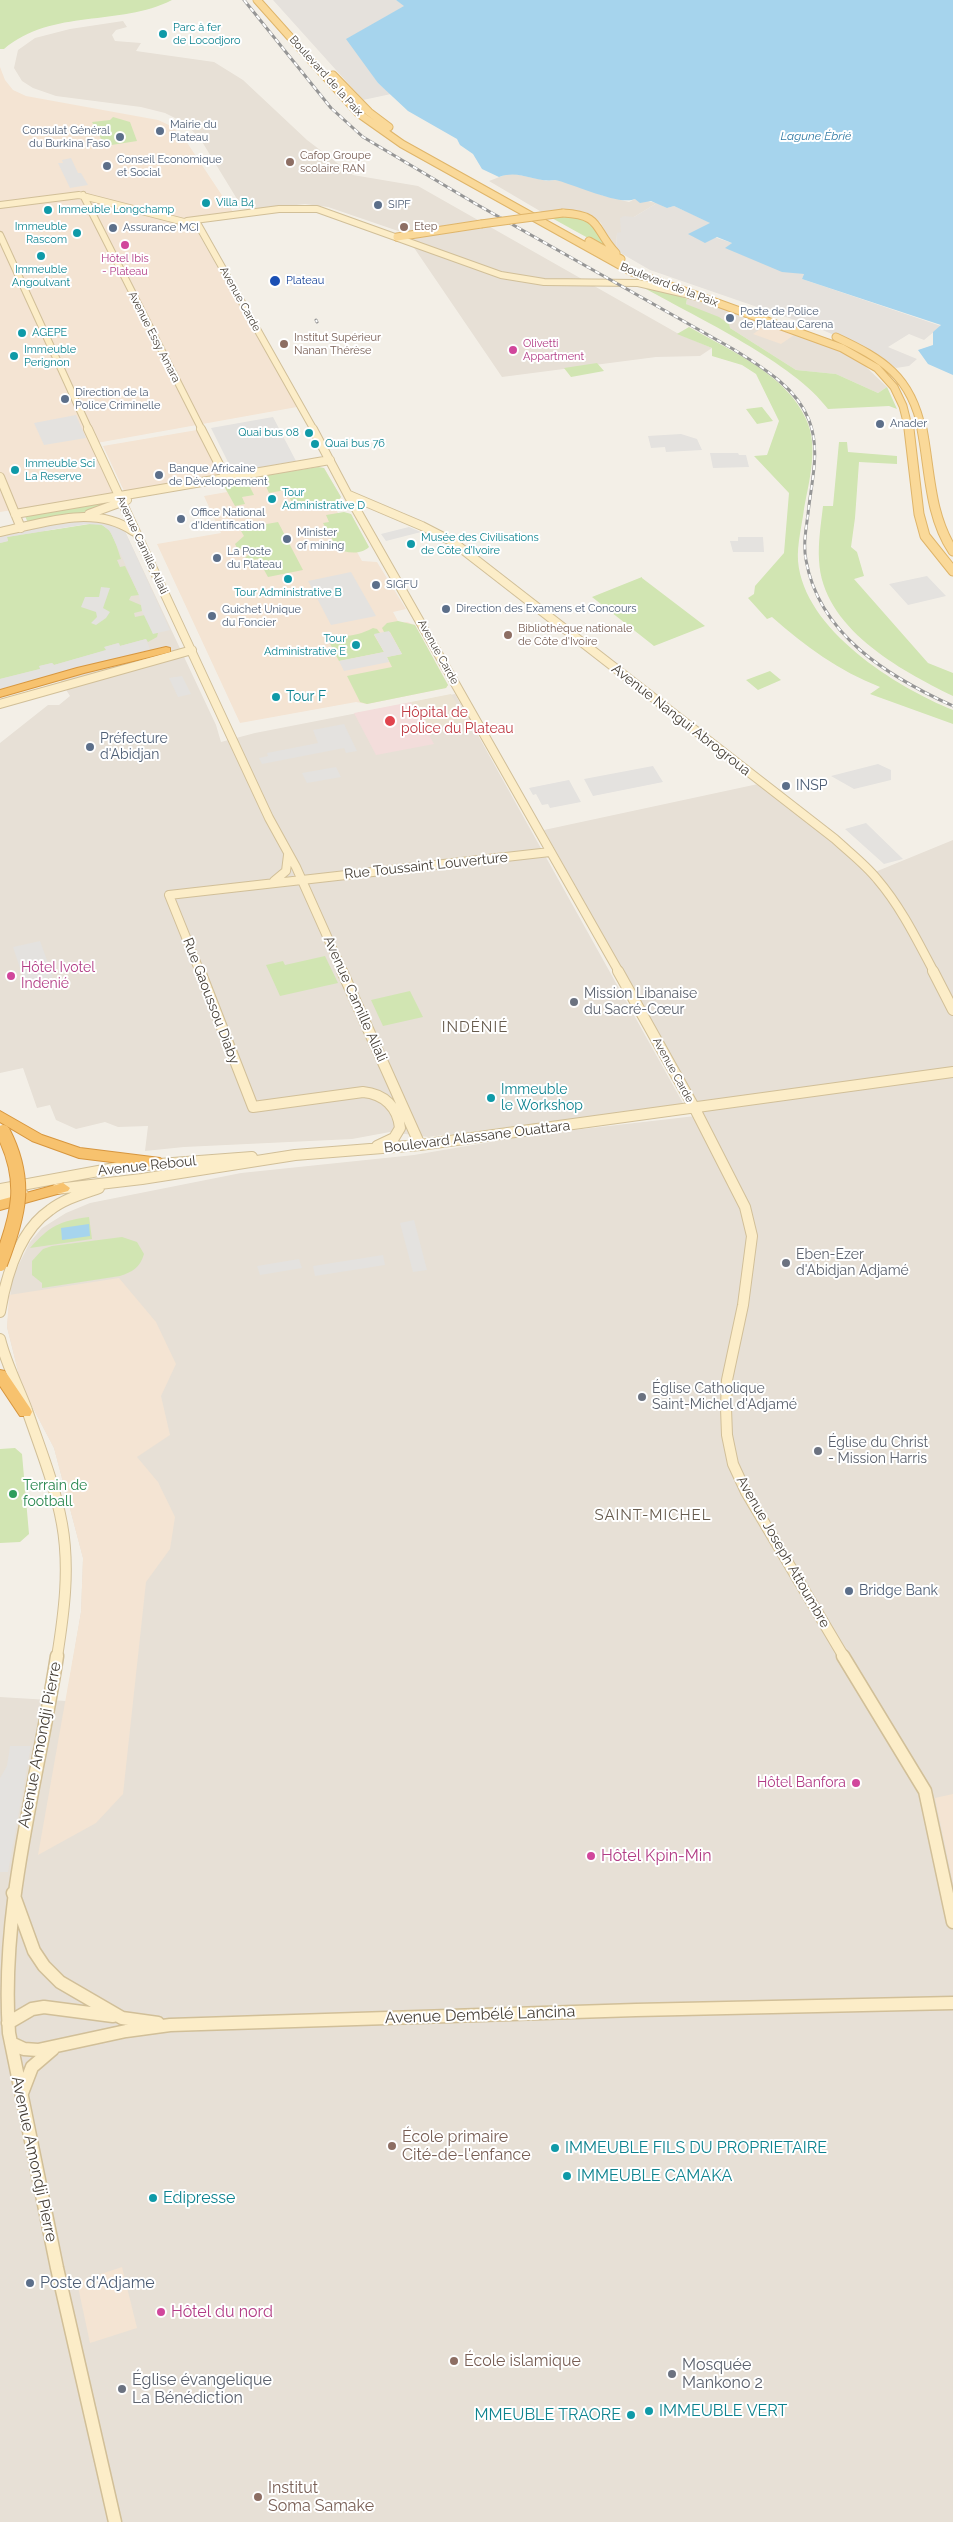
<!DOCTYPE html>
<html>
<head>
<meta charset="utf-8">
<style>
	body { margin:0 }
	canvas { display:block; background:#f3efe7 }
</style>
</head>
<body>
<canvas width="953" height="2522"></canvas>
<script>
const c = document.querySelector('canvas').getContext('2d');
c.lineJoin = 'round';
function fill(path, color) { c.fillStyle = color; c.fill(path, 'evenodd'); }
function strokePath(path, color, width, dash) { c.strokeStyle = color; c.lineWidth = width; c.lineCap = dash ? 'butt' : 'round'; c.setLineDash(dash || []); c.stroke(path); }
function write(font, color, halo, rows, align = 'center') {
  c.font = font + ' Raleway,sans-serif'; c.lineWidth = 4; c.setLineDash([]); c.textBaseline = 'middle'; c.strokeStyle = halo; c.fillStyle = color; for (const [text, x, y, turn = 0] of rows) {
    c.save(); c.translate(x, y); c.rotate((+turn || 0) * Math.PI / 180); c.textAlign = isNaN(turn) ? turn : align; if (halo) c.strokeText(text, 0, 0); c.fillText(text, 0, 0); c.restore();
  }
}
fill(new Path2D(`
	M 123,21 L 127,27 L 116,30 L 112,35 L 115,41 L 141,43 L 136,51 L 214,62 L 243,80 L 307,140 L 353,175 L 418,186 L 677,333 L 712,348 L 700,356 L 656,357 L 502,377 L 404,233 L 328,207 L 305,204 L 252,210 L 237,199 L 201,140 L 185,123 L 165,113 L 141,107 L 56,96 L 33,88 L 22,81 L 14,68 L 18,50 L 35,38 L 70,29 Z
	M 510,173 L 547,181 L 555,180 L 571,183 L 604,196 L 629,202 L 635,199 L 657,203 L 634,217 L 628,217 L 621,233 L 617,233 L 616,249 L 611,244 L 601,223 L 592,216 L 585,214 L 545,214 L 489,181 Z
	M 693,298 L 764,321 L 831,346 L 861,362 L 887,387 L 878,393 L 836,374 L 796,370 L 730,328 L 686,304 L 687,299 Z
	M 123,527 L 216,725 L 221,742 L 255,733 L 455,694 L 684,1105 L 428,1137 L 390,1132 L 352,1139 L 184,1147 L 145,1151 L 148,1126 L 118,1127 L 105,1122 L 76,1129 L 56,1120 L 50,1105 L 37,1108 L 23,1068 L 0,1073 L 0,743 L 48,705 L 59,705 L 70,696 L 56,674 L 0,689 L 0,533 Z
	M 758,784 L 875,872 L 953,840 L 953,2522 L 0,2522 L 0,1697 L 66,1701 L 81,1612 L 83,1558 L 54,1448 L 22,1387 L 7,1327 L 12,1278 L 30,1242 L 42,1228 L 66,1213 L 90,1203 L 241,1173 L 414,1155 L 531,1135 L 704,1115 L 544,830 Z`), '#e7e0d6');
fill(new Path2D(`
	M 0,67 L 5,80 L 13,90 L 26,96 L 158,120 L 171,126 L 184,138 L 233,212 L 190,219 L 297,407 L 91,444 L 113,494 L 0,512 Z
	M 769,323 L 797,333 L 781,344 L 753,334 Z
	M 197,430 L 221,476 L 125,493 L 103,446 Z
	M 318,467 L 324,468 L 341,497 L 338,501 L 332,503 L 338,513 L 351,514 L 369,547 L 357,552 L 362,561 L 377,562 L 406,609 L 393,612 L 399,623 L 407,622 L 415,625 L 448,685 L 446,688 L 367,704 L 356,702 L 240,723 L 157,544 L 221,533 L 204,496 L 227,492 L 223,484 L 225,482 Z
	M 119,1278 L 156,1322 L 176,1364 L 161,1396 L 170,1435 L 137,1457 L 158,1482 L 175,1517 L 170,1549 L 146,1582 L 123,1794 L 96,1823 L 38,1855 L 81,1612 L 83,1558 L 54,1448 L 22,1387 L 7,1327 L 9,1295 Z
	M 953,1794 L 953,1883 L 935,1798 Z
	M 122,2267 L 137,2328 L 90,2343 L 77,2282 Z`), '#f4e4d3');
fill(new Path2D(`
	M 273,0 L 396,0 L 405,6 L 351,37 L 378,83 L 391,94 L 363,100 Z
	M 657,203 L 667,208 L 674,206 L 711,223 L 714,237 L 732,243 L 726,248 L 782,271 L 804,274 L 802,279 L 941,326 L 924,340 L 909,334 L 888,347 L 917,359 L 909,366 L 896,368 L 873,352 L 818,328 L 650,270 L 619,252 L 616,249 L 617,233 L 621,232 L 620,218 L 624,216 L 634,217 Z`), '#e5e1dc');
fill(new Path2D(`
	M 451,694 L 467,721 L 426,729 L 411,702 Z`), '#ebe3d2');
fill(new Path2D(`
	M 411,702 L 434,744 L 376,755 L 354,713 Z`), '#f3dddb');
fill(new Path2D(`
	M 0,0 L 172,0 C 119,27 53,8 4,49 L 0,49 Z
	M 113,117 L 130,122 L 137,141 L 105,146 L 92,122 L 110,120 Z
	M 561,215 C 590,217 594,221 606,248 L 550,217 Z
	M 646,289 L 659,289 L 687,299 L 686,304 L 719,317 L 729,324 L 730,328 L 796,370 L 836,374 L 878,393 L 887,387 L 897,409 L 889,406 L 828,409 C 794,363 698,318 646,289 Z
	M 689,327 C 729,350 786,374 806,419 C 819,446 809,481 804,509 C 802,525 797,544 798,561 C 804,630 896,687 953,710 L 953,724 L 870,694 L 880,687 C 839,671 805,646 772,617 L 767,619 L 748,598 L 754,594 L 755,586 L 784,553 L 789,493 L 754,456 L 767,455 L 779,421 L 756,374 L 742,365 L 712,356 L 712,348 L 677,334 Z
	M 597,363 L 604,371 L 571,377 L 564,368 Z
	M 762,407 L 773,421 L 757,424 L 746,409 Z
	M 839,442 L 847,442 L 848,452 L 897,456 L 897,464 L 859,462 L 855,518 L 851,547 L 857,552 L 864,576 L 854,579 L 928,663 L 953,673 L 953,696 C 900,670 822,628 819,560 C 818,542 821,524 823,506 L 833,506 Z
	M 318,467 L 324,468 L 341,497 L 338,501 L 310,506 L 292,502 L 285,490 L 269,493 L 265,484 L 250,487 L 254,495 L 242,497 L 245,504 L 235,506 L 223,484 L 225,482 Z
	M 114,501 L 79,514 L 28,523 L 25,516 Z
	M 344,512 L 351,514 L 369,547 C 360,556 345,552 335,549 L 336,546 L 323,523 L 329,522 L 326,515 Z
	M 278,522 L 303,570 L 268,577 L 258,559 L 246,561 L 245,558 L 250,553 L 248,549 L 237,548 L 235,544 L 244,536 L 241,531 L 244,528 Z
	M 96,523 C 113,526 116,545 121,559 L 117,560 L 120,567 L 125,566 L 139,595 L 131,596 L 129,600 L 143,606 L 142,611 L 134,613 L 135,617 L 145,615 L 153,633 L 158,633 L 157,637 L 148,642 L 146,639 L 120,646 L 118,643 L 105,647 L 107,650 L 54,665 L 52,663 L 40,666 L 40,669 L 0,679 L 0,543 L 8,541 L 7,537 Z
	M 642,577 L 642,578 L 705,626 L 654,646 L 592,597 Z
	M 398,621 L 415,625 L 448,685 L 446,688 L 367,704 L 360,702 L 347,676 L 392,667 L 387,657 L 402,654 L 390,632 L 384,632 L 382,628 L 387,623 Z
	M 373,628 L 377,629 L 380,633 L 374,635 L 384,652 L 339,661 L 325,634 C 344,637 356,637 373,628 Z
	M 770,671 L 781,680 L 758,690 L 746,680 Z
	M 325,956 L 338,983 L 280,996 L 266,965 L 283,961 L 285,965 Z
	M 410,991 L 423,1017 L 383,1026 L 371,1000 Z
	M 89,1217 L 92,1239 L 30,1248 C 50,1226 59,1221 89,1217 Z
	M 122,1237 L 137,1242 L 144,1254 C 140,1268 132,1272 120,1276 L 42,1288 L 42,1283 L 32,1275 L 32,1261 L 43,1249 L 52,1246 Z
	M 15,1448 L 22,1454 L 29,1534 L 20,1542 L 0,1543 L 0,1449 Z`), '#d1e5b2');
fill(new Path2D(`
	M 71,158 L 78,173 L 81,173 L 88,185 L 70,188 L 58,163 L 63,163 L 62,160 Z
	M 76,415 L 86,438 L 44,445 L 34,423 Z
	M 273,417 L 296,461 L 233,472 L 211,428 Z
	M 681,434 L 697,439 L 702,450 L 666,452 L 665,447 L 651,448 L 648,436 Z
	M 710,453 L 738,453 L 739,455 L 746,455 L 749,467 L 713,468 Z
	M 89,518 L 123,527 L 170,630 L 153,634 L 142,611 L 139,595 L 110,531 L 102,525 L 87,524 L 7,537 L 8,541 L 0,543 L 0,533 Z
	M 409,527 L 421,532 L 386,541 L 381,534 Z
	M 738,537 L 763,537 L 764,552 L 733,552 L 730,541 L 738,541 Z
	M 351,572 L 376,616 L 331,625 L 308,581 Z
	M 927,576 L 946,596 L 908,605 L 889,584 Z
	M 101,587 L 110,588 L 103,608 L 110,612 L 106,618 L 96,625 L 91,623 L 97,617 L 96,612 L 81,607 L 85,597 L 99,597 Z
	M 389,631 L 402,654 L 387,657 L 389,662 L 344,671 L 339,661 L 384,652 L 374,634 Z
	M 146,639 L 150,649 L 0,689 L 0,679 L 40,669 L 39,666 L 52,663 L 54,665 L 106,650 L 104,647 L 119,643 L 120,646 Z
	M 182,676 L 191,694 L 178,697 L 169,678 Z
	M 344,724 L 357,751 L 346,753 L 344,748 L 262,764 L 259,758 L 268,756 L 267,753 L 318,743 L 313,730 Z
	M 878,764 L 891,770 L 891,780 L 854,789 L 831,776 Z
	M 653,766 L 663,782 L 593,796 L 584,779 Z
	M 336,767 L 341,777 L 307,783 L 302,773 Z
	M 569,780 L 581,802 L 550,808 L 548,804 L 542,805 L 536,794 L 533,795 L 529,788 Z
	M 866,823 L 903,859 L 884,864 L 845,829 Z
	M 40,941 L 53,977 L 25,983 L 13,947 Z
	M 414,1220 L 427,1270 L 413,1272 L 400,1223 Z
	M 383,1255 L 385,1265 L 315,1276 L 313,1266 Z
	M 299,1259 L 302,1268 L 260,1275 L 257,1266 Z
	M 10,1746 L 31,1746 L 8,1872 L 0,1872 L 0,1778 L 7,1766 Z`), '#e4e2df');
fill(new Path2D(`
	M 396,0 L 953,0 L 953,375 L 928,364 L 918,350 L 933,345 L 933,332 L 941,325 L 802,279 L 804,274 L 782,272 L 725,248 L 732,243 L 717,237 L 705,243 L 688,234 L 710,223 L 674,206 L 667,208 L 651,201 L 640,203 L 635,199 C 619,206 574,184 555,180 C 534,183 520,169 499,177 L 482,169 L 473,154 L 460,145 L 457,139 L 408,111 L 378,83 L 346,39 L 404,6 Z
	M 89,1224 L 90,1236 L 62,1240 L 61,1228 Z`), '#a6d4ed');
const secondaryFar3 = new Path2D(`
	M 83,195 L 202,430
	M 0,205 L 79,195 L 192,224
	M 187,221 L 279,209 L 317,209 L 501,275 L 544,282 L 638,283 L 698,297
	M 196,221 L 314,430
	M 0,235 L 89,430`);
const secondaryFar2 = new Path2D(`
	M 88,429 L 269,818 L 296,867 L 343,972
	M 201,429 L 226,478
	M 313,429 L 348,495 L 619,972
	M 0,477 L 21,528
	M 349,495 L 422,526 L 453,542 L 835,839 C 849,852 865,864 877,879 C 901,907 917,940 934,972
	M 15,514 L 330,460
	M 89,514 L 127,500
	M 0,532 C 44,523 93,504 133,531
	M 0,704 L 192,650
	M 274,881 L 286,871 L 288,855
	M 200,972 L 169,895 L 550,852`);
const secondaryFar1 = new Path2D(`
	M 200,971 L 253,1107 L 363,1092 C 384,1094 398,1107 400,1128 L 394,1138 L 377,1146
	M 342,971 L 420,1145
	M 618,971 L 695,1109 L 745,1207 L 752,1236 L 743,1305 L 727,1380 L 726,1408 L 727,1435 L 733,1464 L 746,1492 L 844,1657
	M 933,971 L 953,1010
	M 0,1189 L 120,1167 L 252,1157
	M 57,1189 L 142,1179 L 295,1155 L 420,1145 L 953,1072
	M 0,1198 L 23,1194
	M 0,1312 C 6,1276 18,1232 50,1210 C 64,1199 82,1194 99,1188
	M 0,1339 C 6,1364 18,1386 27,1410 C 40,1448 55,1485 62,1524 C 70,1568 64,1613 57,1657`);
const secondary = new Path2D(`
	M 57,1656 C 38,1781 0,1906 9,2033 L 57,2268 L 115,2522
	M 843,1656 L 925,1791 L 953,1922
	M 13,1893 L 34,1951 L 44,1966 L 60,1982 L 122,2018 L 158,2023
	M 8,2023 L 32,2009 L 44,2007 L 113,2016
	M 11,2043 L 24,2049 L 38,2050 L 126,2031 L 170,2025 L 636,2010 L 953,2003
	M 22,2093 L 32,2067 L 53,2049`);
const primaryFar1 = new Path2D(`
	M 257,0 L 358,113 L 402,144 L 632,272 L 842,348 L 877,368 L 894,387 L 903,406 L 909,430
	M 333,75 L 369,112 L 389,127
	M 563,213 C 603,215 593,229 616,253
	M 397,237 L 481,224
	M 589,241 L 621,259
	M 836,337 C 883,359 911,376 922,430`);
const primary = new Path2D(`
	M 909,429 L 919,514 L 925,536 L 953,571
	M 922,429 C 930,469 929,515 953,551`);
const highway = new Path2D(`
	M 166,647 L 170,648 L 170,652 L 84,673 L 0,697 L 0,690 L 77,668 Z
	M 0,1111 L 42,1135 L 80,1148 L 160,1158 L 167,1163 L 160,1168 L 79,1158 L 32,1141 L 0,1122 Z
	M 63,1183 L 70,1188 L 68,1191 L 0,1210 L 0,1200 Z
	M 0,1370 L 5,1371 L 30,1408 L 32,1412 L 30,1416 L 20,1416 L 0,1386 Z`);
strokePath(secondaryFar3, '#d1bf98', 8);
strokePath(secondaryFar2, '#d1bf98', 10);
strokePath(secondaryFar1, '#d1bf98', 12);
strokePath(secondary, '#d1bf98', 15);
strokePath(primaryFar1, '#dfb56a', 9);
strokePath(primary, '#dfb56a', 11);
strokePath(highway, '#d7963e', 2);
strokePath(secondaryFar3, '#fcedc8', 6);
strokePath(secondaryFar2, '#fcedc8', 8);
strokePath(secondaryFar1, '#fcedc8', 10);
strokePath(secondary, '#fcedc8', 12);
strokePath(primaryFar1, '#fad999', 7);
strokePath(primary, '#fad999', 9);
fill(highway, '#f7c26e');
const rail = new Path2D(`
	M 244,0 L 331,108 L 363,137 L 476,204 L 733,349 C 762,367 796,387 809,420 C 821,451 811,483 808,514 C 806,529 803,545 806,560 C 819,635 889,677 953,706
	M 316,320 L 317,322`);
strokePath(rail, '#969696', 3);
strokePath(rail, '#fff', 2, [5]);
const primaryBridge = new Path2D(`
	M 481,224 L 563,213`);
const highwayBridge = new Path2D(`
	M 0,1264 C 19,1215 28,1181 3,1132`);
strokePath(primaryBridge, '#dfb56a', 9, []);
strokePath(highwayBridge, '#d7963e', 16, []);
strokePath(primaryBridge, '#fad999', 7);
strokePath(highwayBridge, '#f7c26e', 14);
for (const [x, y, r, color] of [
	[163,34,5,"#0f9aa8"],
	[160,131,5,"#5c6f8a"],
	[120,137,5,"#5c6f8a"],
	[290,162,5,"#8d6e63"],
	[107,166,5,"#5c6f8a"],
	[206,203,5,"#0f9aa8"],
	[378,205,5,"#5c6f8a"],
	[48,210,5,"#0f9aa8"],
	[404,227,5,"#8d6e63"],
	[113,228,5,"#5c6f8a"],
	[77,233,5,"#0f9aa8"],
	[125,245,5,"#d1479c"],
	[41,256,5,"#0f9aa8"],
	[275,281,6,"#1a4fb4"],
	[730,318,5,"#5c6f8a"],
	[22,333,5,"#0f9aa8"],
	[284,344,5,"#8d6e63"],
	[513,350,5,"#d1479c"],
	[14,356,5,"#0f9aa8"],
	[65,399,5,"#5c6f8a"],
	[880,424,5,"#5c6f8a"],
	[309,433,5,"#0f9aa8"],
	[315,444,5,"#0f9aa8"],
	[15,470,5,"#0f9aa8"],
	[159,475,5,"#5c6f8a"],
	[272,499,5,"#0f9aa8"],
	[181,519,5,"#5c6f8a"],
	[287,539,5,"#5c6f8a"],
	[411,544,5,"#0f9aa8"],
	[217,558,5,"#5c6f8a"],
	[288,579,5,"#0f9aa8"],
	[376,585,5,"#5c6f8a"],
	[446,609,5,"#5c6f8a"],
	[212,616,5,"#5c6f8a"],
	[508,635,5,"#8d6e63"],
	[356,645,5,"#0f9aa8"],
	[276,697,5,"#0f9aa8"],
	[390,721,6,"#e0444e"],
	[90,747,5,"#5c6f8a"],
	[786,786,5,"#5c6f8a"],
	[11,976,5,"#d1479c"],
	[574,1002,5,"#6b7280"],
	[491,1098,5,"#0f9aa8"],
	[786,1263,5,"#6b7280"],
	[642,1397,5,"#6b7280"],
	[818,1451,5,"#6b7280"],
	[13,1494,5,"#2e9e5b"],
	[849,1591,5,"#5c6f8a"],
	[856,1783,5,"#d1479c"],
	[591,1856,5,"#d1479c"],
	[392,2146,5,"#8d6e63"],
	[555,2148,5,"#0f9aa8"],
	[567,2176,5,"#0f9aa8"],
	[153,2198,5,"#0f9aa8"],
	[30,2283,5,"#5c6f8a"],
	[161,2312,5,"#d1479c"],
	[454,2361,5,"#8d6e63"],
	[672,2374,5,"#6b7280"],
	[122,2389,5,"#6b7280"],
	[649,2411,5,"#0f9aa8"],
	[631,2415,5,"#0f9aa8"],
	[258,2497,5,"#8d6e63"]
]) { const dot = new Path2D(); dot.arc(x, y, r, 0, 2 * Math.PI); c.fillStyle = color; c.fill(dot); strokePath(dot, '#fff', 2); }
write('11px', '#0d838f', '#fff', [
	["Parc à fer",173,28],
	["de Locodjoro",173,41],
	["Villa B4",216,203],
	["Immeuble Longchamp",58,210],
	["Immeuble",67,227,"right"],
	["Rascom",67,240,"right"],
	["Immeuble",41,270,"center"],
	["Angoulvant",41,283,"center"],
	["AGEPE",32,333],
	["Immeuble",24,350],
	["Perignon",24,363],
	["Quai bus 08",299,433,"right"],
	["Quai bus 76",325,444],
	["Immeuble Sci",25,464],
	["La Reserve",25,477],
	["Tour",282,493],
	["Administrative D",282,506],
	["Musée des Civilisations",421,538],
	["de Côte d’Ivoire",421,551],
	["Tour Administrative B",288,593,"center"],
	["Tour",346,639,"right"],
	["Administrative E",346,652,"right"]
], 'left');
write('11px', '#463f36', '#fff', [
	["Boulevard de la Paix",326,76,48],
	["Boulevard de la Paix",669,285,21],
	["Avenue Carde",240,299,61],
	["Avenue Essy Amara",154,337,63],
	["Avenue Camille Aliali",142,545,65],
	["Avenue Carde",438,652,61],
	["Avenue Carde",673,1070,61]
]);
write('11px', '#4e5e75', '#fff', [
	["Mairie du",170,125],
	["Plateau",170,138],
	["Consulat Général",110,131,"right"],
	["du Burkina Faso",110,144,"right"],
	["Conseil Economique",117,160],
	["et Social",117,173],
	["SIPF",388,205],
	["Assurance MCI",123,228],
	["Poste de Police",740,312],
	["de Plateau Carena",740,325],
	["Direction de la",75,393],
	["Police Criminelle",75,406],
	["Anader",890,424],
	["Banque Africaine",169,469],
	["de Développement",169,482],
	["Office National",191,513],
	["d'Identification",191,526],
	["Minister",297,533],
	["of mining",297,546],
	["La Poste",227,552],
	["du Plateau",227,565],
	["SIGFU",386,585],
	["Direction des Examens et Concours",456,609],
	["Guichet Unique",222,610],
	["du Foncier",222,623]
], 'left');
write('11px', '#785e54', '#fff', [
	["Cafop Groupe",300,156],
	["scolaire RAN",300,169],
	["Etep",414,227],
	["Institut Supérieur",294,338],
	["Nanan Thérèse",294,351],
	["Bibliothèque nationale",518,629],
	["de Côte d'Ivoire",518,642]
], 'left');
write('11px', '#b23c85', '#fff', [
	["Hôtel Ibis",125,259],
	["- Plateau",125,272],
	["Olivetti",523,344,"left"],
	["Appartment",523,357,"left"]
]);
write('11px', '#164399', '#fff', [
	["Plateau",286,281]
], 'left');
write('italic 12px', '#327ba5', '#fff', [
	["Lagune Ébrié",816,136]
]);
write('14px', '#0d838f', '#fff', [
	["Tour F",286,697],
	["Immeuble",501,1090],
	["le Workshop",501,1106]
], 'left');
write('14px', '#be3a42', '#fff', [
	["Hôpital de",401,713],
	["police du Plateau",401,729]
], 'left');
write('14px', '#463f36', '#fff', [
	["Avenue Nangui Abrogroua",681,720,38],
	["Rue Toussaint Louverture",426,866,-6],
	["Avenue Camille Aliali",355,999,66],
	["Rue Gaoussou Diaby",211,1001,69],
	["Boulevard Alassane Ouattara",477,1137,-7],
	["Avenue Reboul",147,1166,-6],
	["Avenue Joseph Attoumbre",783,1552,60]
]);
write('14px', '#4e5e75', '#fff', [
	["Préfecture",100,739],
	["d'Abidjan",100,755],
	["INSP",796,786],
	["Bridge Bank",859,1591]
], 'left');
write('14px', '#b23c85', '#fff', [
	["Hôtel Ivotel",21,968],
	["Indenié",21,984],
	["Hôtel Banfora",846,1783,"right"]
], 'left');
write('14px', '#5b616d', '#fff', [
	["Mission Libanaise",584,994],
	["du Sacré-Cœur",584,1010],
	["Eben-Ezer",796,1255],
	["d'Abidjan Adjamé",796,1271],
	["Église Catholique",652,1389],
	["Saint-Michel d'Adjamé",652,1405],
	["Église du Christ",828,1443],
	["- Mission Harris",828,1459]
], 'left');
write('14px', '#27864d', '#fff', [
	["Terrain de",23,1486],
	["football",23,1502]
], 'left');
c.letterSpacing = '1px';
write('15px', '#685c4e', '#fff', [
	["INDÉNIÉ",475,1027],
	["SAINT-MICHEL",653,1515]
]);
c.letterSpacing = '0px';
write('16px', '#463f36', '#fff', [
	["Avenue Amondji Pierre",40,1745,-79],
	["Avenue Dembélé Lancina",480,2015,-2],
	["Avenue Amondji Pierre",34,2159,78]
]);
write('16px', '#b23c85', '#fff', [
	["Hôtel Kpin-Min",601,1856],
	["Hôtel du nord",171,2312]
], 'left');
write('16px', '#785e54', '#fff', [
	["École primaire",402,2137],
	["Cité-de-l'enfance",402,2155],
	["École islamique",464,2361],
	["Institut",268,2488],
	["Soma Samake",268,2506]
], 'left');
write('16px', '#0d838f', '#fff', [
	["IMMEUBLE FILS DU PROPRIETAIRE",565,2148],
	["IMMEUBLE CAMAKA",577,2176],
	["Edipresse",163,2198],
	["IMMEUBLE VERT",659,2411],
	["MMEUBLE TRAORE",621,2415,"right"]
], 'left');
write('16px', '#4e5e75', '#fff', [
	["Poste d'Adjame",40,2283]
], 'left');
write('16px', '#5b616d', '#fff', [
	["Mosquée",682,2365],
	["Mankono 2",682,2383],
	["Église évangelique",132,2380],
	["La Bénédiction",132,2398]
], 'left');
</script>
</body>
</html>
